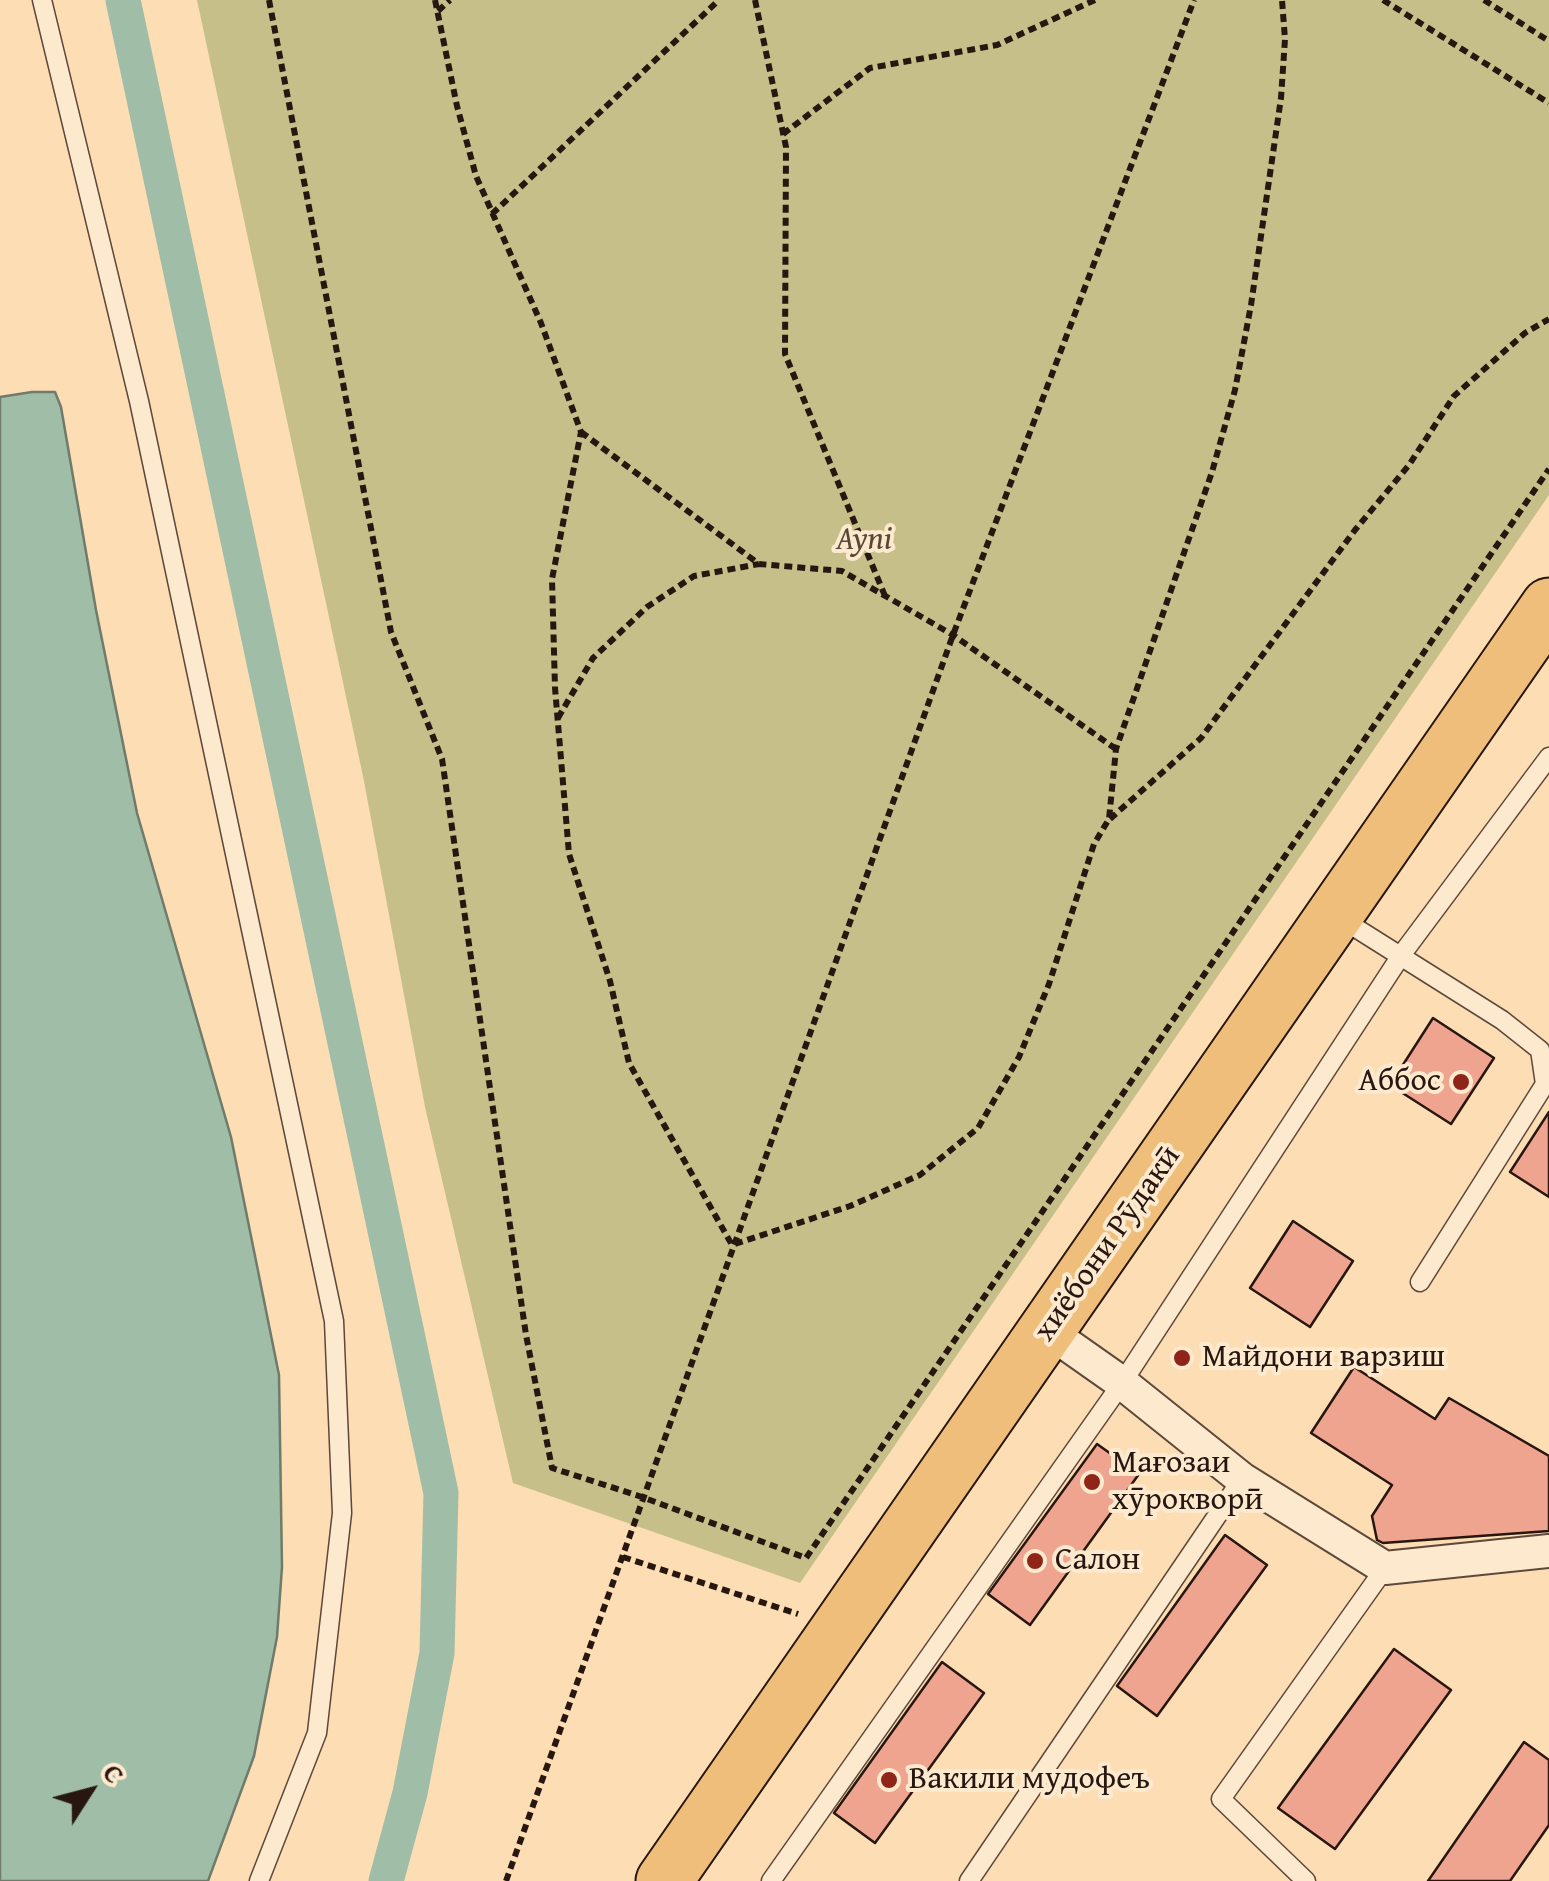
<!DOCTYPE html>
<html>
<head>
<meta charset="utf-8">
<style>
	body { margin:0 }
	#map { position:relative; width:1549px; height:1881px; overflow:hidden; background:#fcddb4; font-family:"Gentium Book Plus",serif }
	canvas { display:block }
	.north { position:absolute; left:40px; top:1741px; width:100px; height:100px; -webkit-text-stroke:8px #fde9ce; paint-order:stroke; rotate:54deg; font-size:28px; font-weight:700; line-height:40px; text-align:center; color:#281711 }
	.north::after { content:''; display:block; margin:auto; width:35px; height:45px; background:#281711; clip-path:polygon(50% 0,100% 100%,50% 72%,0 100%) }
</style>
</head>
<body>
<div id="map">
<canvas width="1549" height="1881"></canvas>
<div class="north">С</div>
</div>
<script>
const c = document.querySelector('canvas').getContext('2d');
c.lineJoin = 'round';
function fill(path, color) { c.fillStyle = color; c.fill(path, 'evenodd'); }
function strokePath(path, color, width, dash) { c.strokeStyle = color; c.lineWidth = width; c.lineCap = dash ? 'butt' : 'round'; c.setLineDash(dash || []); c.stroke(path); }
function write(font, color, halo, rows, align = 'center') {
  c.font = font + ' "Gentium Book Plus",serif'; c.lineWidth = 8; c.setLineDash([]); c.textBaseline = 'middle'; c.strokeStyle = halo; c.fillStyle = color; for (const [text, x, y, turn = 0] of rows) {
    c.save(); c.translate(x, y); c.rotate((+turn || 0) * Math.PI / 180); c.textAlign = isNaN(turn) ? turn : align; if (halo) c.strokeText(text, 0, 0); c.fillText(text, 0, 0); c.restore();
  }
}
fill(new Path2D(`
	M 197,0 L 1549,0 L 1549,495 L 800,1583 L 513,1483 L 425,1107 L 363,776 Z`), '#c6bf89');
const water = new Path2D(`
	M 32,392 L 55,392 L 61,407 L 96,610 L 137,813 L 231,1137 L 279,1375 L 282,1567 L 277,1637 L 254,1756 L 208,1881 L 0,1881 L 0,397 Z`);
fill(water, '#a0bda7');
strokePath(water, '#707b6b', 2.5);
strokePath(new Path2D(`
	M 123,0 L 441,1493 L 437,1653 L 410,1793 L 386,1881`), '#a0bda7', 35);
const building = new Path2D(`
	M 1433,1018 L 1494,1058 L 1451,1124 L 1390,1085 Z
	M 1549,1112 L 1549,1197 L 1510,1172 Z
	M 1293,1221 L 1353,1261 L 1310,1327 L 1250,1288 Z
	M 1354,1367 L 1435,1419 L 1449,1398 L 1549,1456 L 1549,1531 L 1383,1543 L 1377,1540 L 1372,1516 L 1392,1485 L 1311,1433 Z
	M 1097,1444 L 1139,1474 L 1030,1625 L 988,1594 Z
	M 1225,1535 L 1267,1565 L 1157,1716 L 1117,1686 Z
	M 1394,1649 L 1451,1690 L 1335,1849 L 1278,1808 Z
	M 942,1662 L 984,1693 L 875,1843 L 834,1813 Z
	M 1524,1742 L 1549,1760 L 1549,1825 L 1510,1881 L 1428,1881 Z`);
fill(building, '#eea48f');
strokePath(building, '#281711', 2.5);
const service = new Path2D(`
	M 42,0 L 139,401 L 334,1321 L 342,1513 L 317,1733 L 259,1881
	M 1340,918 L 1502,1020 L 1540,1050 L 1545,1084 L 1420,1282
	M 771,1881 L 1122,1383 L 1402,954 L 1549,757
	M 969,1881 L 1242,1479
	M 1306,1881 L 1221,1799 L 1385,1568`);
const minor = new Path2D(`
	M 1048,1331 L 1122,1383 L 1242,1479 L 1385,1568 L 1549,1551`);
const trunk = new Path2D(`
	M 664,1881 L 1549,606`);
strokePath(service, '#5d483a', 21);
strokePath(minor, '#5d483a', 36);
strokePath(trunk, '#281711', 59);
strokePath(new Path2D(`
	M 269,0 L 391,632 L 442,759 L 526,1335 L 552,1468 L 642,1497 L 806,1558 L 1549,469
	M 435,0 L 457,106 L 476,176 L 541,323 L 581,432 L 552,579 L 555,688 L 569,854 L 610,981 L 629,1063 L 732,1245 L 850,1206 L 920,1175 L 978,1128 L 1019,1057 L 1049,984 L 1094,844 L 1109,819 L 1116,749 L 1212,472 L 1235,390 L 1251,305 L 1281,98 L 1285,39 L 1282,0
	M 755,0 L 786,147 L 785,354 L 885,596
	M 1383,0 L 1549,103
	M 1484,0 L 1549,41
	M 438,11 L 450,0
	M 783,134 L 870,68 L 997,45 L 1095,0
	M 492,214 L 719,0
	M 581,432 L 759,564 L 842,571 L 953,635 L 1116,749
	M 558,718 L 593,658 L 647,607 L 694,576 L 759,564
	M 1110,819 L 1201,738 L 1355,530 L 1409,465 L 1454,396 L 1525,333 L 1549,319
	M 623,1557 L 798,1614
	M 506,1881 L 953,635 L 1194,0`), '#281711', 6, [8, 5]);
strokePath(service, '#fde9ce', 18);
strokePath(minor, '#fde9ce', 32);
strokePath(trunk, '#eebe7a', 55);
for (const [x, y, r, color] of [
	[1461,1082,10,"#8f2418"],
	[1182,1358,10,"#8f2418"],
	[1092,1482,10,"#8f2418"],
	[1035,1561,10,"#8f2418"],
	[889,1780,10,"#8f2418"]
]) { const dot = new Path2D(); dot.arc(x, y, r, 0, 2 * Math.PI); c.fillStyle = color; c.fill(dot); strokePath(dot, '#fde9ce', 4); }
write('italic 32px', '#574935', '#fde9ce', [
	["Ayni",864,541]
]);
write('32px', '#281711', '#fde9ce', [
	["Аббос",1441,1082,"right"],
	["Майдони варзиш",1202,1358],
	["Мағозаи",1112,1464],
	["хӯрокворӣ",1112,1501],
	["Салон",1055,1561],
	["Вакили мудофеъ",909,1780]
], 'left');
write('32px', '#281711', '#fde9ce', [
	["хиёбони Рӯдакӣ",1108,1244,-55]
]);
</script>
</body>
</html>
